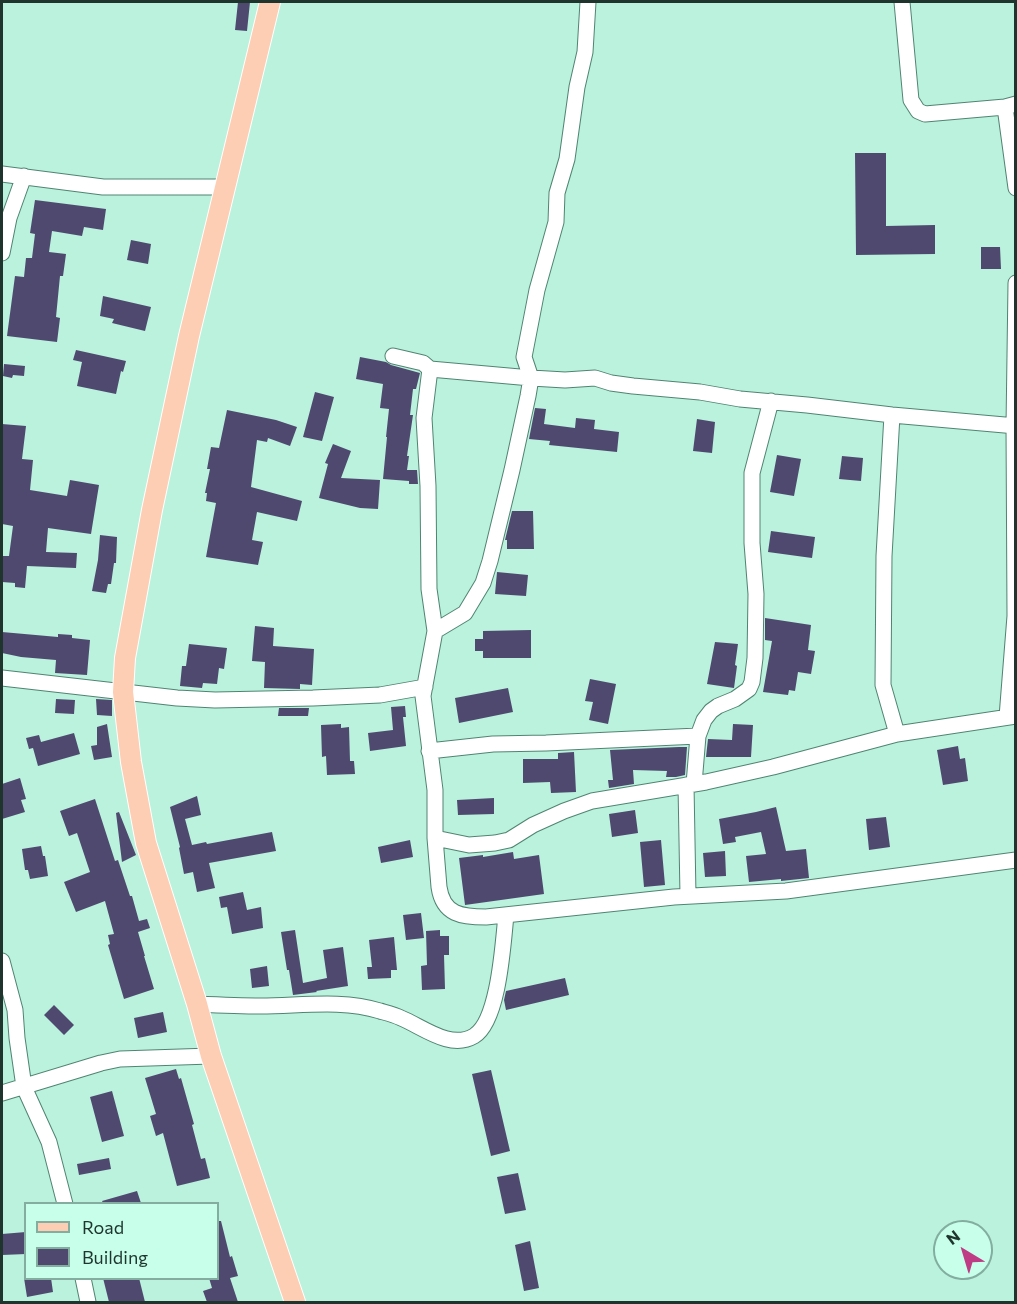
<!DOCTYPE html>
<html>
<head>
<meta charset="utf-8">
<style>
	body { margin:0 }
	#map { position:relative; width:1017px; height:1304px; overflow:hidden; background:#baf2dd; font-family:Commissioner,sans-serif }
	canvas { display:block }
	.frame { position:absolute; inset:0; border:3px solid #1e342c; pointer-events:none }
	.legend { position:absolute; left:24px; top:1202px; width:195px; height:78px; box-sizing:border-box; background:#c7ffeb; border:2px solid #83ae9f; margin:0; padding:8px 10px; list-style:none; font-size:18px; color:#1e342c }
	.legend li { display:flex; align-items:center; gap:12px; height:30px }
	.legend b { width:30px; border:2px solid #83ae9f }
	.north { position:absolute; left:933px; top:1220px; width:60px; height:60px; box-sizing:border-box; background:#c7ffeb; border:2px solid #83ae9f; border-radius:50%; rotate:322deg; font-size:16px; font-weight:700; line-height:24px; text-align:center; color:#1e342c }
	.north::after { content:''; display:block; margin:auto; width:21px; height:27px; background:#bf3c84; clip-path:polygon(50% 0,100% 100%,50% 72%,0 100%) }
</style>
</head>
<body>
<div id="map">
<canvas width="1017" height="1304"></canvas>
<div class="frame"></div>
<ul class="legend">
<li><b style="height:8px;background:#fdceb3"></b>Road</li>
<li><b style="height:16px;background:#4f496f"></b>Building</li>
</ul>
<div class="north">N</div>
</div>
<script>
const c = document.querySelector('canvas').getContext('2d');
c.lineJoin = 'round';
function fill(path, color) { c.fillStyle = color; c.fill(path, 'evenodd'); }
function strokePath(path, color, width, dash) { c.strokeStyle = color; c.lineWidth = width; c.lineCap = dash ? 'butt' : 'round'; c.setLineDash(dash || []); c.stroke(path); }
fill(new Path2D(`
	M 238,2 L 250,2 L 247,31 L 235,30 Z
	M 855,153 L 886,153 L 886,226 L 935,225 L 935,254 L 856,255 Z
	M 35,200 L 106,209 L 103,230 L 84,227 L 82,236 L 52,231 L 49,252 L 66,254 L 63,276 L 60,276 L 56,317 L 60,318 L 57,342 L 7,336 L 15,276 L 24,277 L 26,258 L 32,258 L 35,234 L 30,233 Z
	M 131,240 L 151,244 L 148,264 L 127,260 Z
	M 981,247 L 1000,247 L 1001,269 L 981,269 Z
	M 103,296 L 151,307 L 145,331 L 112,323 L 114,319 L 100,316 Z
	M 76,350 L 126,361 L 123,372 L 121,371 L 116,394 L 77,386 L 82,362 L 73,360 Z
	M 360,357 L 386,362 L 391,365 L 420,373 L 416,389 L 413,389 L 410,415 L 413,415 L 407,456 L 409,456 L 407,470 L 417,470 L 418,484 L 409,484 L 409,481 L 383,479 L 387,437 L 386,437 L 389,409 L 380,408 L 383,384 L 356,379 Z
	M 4,364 L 25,366 L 24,376 L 13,375 L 12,378 L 3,376 Z
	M 315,392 L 334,397 L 322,441 L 303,437 Z
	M 535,408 L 546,409 L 544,424 L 575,428 L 576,418 L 595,420 L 594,429 L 619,432 L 617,452 L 549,445 L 550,441 L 529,439 Z
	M 227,410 L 276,420 L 297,427 L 290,446 L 268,438 L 267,442 L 257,440 L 251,487 L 302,501 L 297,521 L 257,512 L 252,540 L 263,542 L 258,565 L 206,557 L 216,503 L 206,501 L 207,493 L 205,493 L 210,469 L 207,469 L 211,447 L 219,448 Z
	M 697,419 L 715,422 L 712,453 L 693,451 Z
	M 2,424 L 26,426 L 22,459 L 33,460 L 30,490 L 67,496 L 70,480 L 99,485 L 91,534 L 48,528 L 46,552 L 77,553 L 76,568 L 27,566 L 25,588 L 15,587 L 15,583 L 2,582 L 2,556 L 9,556 L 13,526 L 2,524 Z
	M 333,444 L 351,451 L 341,478 L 380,480 L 378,509 L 360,508 L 319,498 L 328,464 L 325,463 Z
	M 777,455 L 801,459 L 794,496 L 770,492 Z
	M 842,456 L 863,458 L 861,481 L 839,479 Z
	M 512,511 L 533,511 L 534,549 L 507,549 L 507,540 L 505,540 Z
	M 771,531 L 815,537 L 812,558 L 768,552 Z
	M 100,535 L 117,537 L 116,563 L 114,563 L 111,584 L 108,584 L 106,593 L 92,591 L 98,560 Z
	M 497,572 L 528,575 L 526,596 L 495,594 Z
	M 765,618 L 811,625 L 808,650 L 815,651 L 811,674 L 798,672 L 795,691 L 789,690 L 788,695 L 763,692 L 772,641 L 765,640 Z
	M 255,626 L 274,628 L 273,646 L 314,649 L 312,685 L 300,684 L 300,689 L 264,688 L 265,662 L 252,661 Z
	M 531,630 L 531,658 L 483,658 L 483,651 L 475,651 L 475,639 L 483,639 L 483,631 Z
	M 2,632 L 58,637 L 58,634 L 72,635 L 72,638 L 90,640 L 87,675 L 55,673 L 56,660 L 21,657 L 2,653 Z
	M 715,642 L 738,644 L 735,665 L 737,666 L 734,688 L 707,684 Z
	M 189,644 L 227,648 L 224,669 L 219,668 L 217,684 L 203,683 L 202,688 L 180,686 L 182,666 L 186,666 Z
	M 590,679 L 616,684 L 608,724 L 589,720 L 593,702 L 585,701 Z
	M 508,688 L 513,712 L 459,723 L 455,698 Z
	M 56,699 L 75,700 L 74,714 L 55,713 Z
	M 96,699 L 112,700 L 112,716 L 97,715 Z
	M 405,706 L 406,717 L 403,717 L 406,746 L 370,751 L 368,733 L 393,730 L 391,707 Z
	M 279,708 L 309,708 L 308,716 L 278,716 Z
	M 107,724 L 112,757 L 94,760 L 91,746 L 97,745 L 97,727 Z
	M 341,724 L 341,728 L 349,727 L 350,761 L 354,761 L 355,774 L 327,775 L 326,756 L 322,757 L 321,725 Z
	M 733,724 L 753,725 L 751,757 L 706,757 L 708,739 L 732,740 Z
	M 74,733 L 80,754 L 38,766 L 33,748 L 29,749 L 26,738 L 39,735 L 41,742 Z
	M 958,746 L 960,759 L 965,758 L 968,781 L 943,785 L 937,750 Z
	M 679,747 L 687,747 L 685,775 L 676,777 L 666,777 L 667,771 L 633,770 L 634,784 L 609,788 L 608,780 L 613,780 L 610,750 Z
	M 574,752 L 576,792 L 551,793 L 550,782 L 523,783 L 523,759 L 558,759 L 558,753 Z
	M 20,778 L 26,799 L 21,800 L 25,812 L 2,819 L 2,784 Z
	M 197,796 L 201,815 L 185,819 L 192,845 L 206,842 L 207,844 L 272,832 L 276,851 L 209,863 L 215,888 L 197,892 L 193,872 L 184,874 L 179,848 L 180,847 L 170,807 Z
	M 494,798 L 494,814 L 458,815 L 457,800 Z
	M 95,799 L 115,861 L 118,860 L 130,896 L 132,896 L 139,921 L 147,919 L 150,928 L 138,932 L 145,956 L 144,956 L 154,989 L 124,999 L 108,945 L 110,944 L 108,935 L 114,934 L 105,901 L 76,912 L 64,882 L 90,872 L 77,833 L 69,836 L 60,811 Z
	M 776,807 L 786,851 L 806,849 L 809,878 L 781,881 L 781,879 L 749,882 L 746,856 L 766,854 L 761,832 L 735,837 L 736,842 L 723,844 L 719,819 L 756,812 Z
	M 635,810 L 638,833 L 612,837 L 609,814 Z
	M 119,812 L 136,855 L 122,862 L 116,813 Z
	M 886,817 L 890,847 L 869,850 L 866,819 Z
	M 410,840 L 413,857 L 381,863 L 378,847 Z
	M 661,840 L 665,885 L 644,887 L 640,842 Z
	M 41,846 L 43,856 L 45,856 L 48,876 L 30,879 L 28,870 L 25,870 L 22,849 Z
	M 725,851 L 726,876 L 705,877 L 703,853 Z
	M 513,852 L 514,859 L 539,855 L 544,894 L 465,905 L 459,858 L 483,855 L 483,857 Z
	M 243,892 L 247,910 L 261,907 L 263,928 L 232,934 L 227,907 L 221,908 L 219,897 Z
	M 421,913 L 424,938 L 406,940 L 403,915 Z
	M 295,930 L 303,983 L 327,978 L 323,950 L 343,947 L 348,986 L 316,991 L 317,992 L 293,995 L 289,970 L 287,970 L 281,932 Z
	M 440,930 L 440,936 L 449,936 L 449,955 L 444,955 L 445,989 L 422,990 L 421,966 L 427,965 L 426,931 Z
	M 394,937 L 397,970 L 391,970 L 391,978 L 368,979 L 367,967 L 372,967 L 369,940 Z
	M 267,966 L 269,986 L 252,988 L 250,969 Z
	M 565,978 L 569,995 L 506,1010 L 504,1000 L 506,991 Z
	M 54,1005 L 74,1025 L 64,1035 L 44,1015 Z
	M 163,1012 L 167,1032 L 138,1038 L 134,1018 Z
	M 176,1069 L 179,1079 L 181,1078 L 194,1124 L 192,1125 L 201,1159 L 205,1158 L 210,1178 L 177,1186 L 163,1133 L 156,1136 L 150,1116 L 156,1114 L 145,1078 Z
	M 491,1070 L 510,1151 L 491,1156 L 472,1074 Z
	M 112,1091 L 124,1136 L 102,1142 L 90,1097 Z
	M 109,1158 L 111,1169 L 79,1175 L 77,1164 Z
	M 518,1173 L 526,1210 L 505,1214 L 497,1177 Z
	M 137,1191 L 141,1203 L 103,1203 L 102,1201 Z
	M 218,1221 L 221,1221 L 230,1257 L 232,1256 L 238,1276 L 230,1278 L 238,1302 L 207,1302 L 203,1291 L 212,1288 L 209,1278 L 218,1278 Z
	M 26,1232 L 26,1254 L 2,1255 L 2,1234 Z
	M 530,1241 L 539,1288 L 524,1291 L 515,1245 Z
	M 24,1278 L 51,1278 L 53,1292 L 27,1297 Z
	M 103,1278 L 139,1278 L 145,1302 L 109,1302 Z`), '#4f496f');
const minor = new Path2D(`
	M 902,2 L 911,100 L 918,111 L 925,114 L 1005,107 L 1016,104
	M 1005,107 L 1016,188
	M 2,174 L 103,187 L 226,187
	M 2,253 L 9,218 L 24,176
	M 393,356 L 423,363 L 430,369 L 531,378 L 565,380 L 595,378 L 611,383 L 633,386 L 700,392 L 740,399 L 807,405 L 892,415 L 1016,426
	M 430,369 L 424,418 L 428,486 L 429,589 L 435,631 L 423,696 L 435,790 L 435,838 L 439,887 C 443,915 462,917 486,917 L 674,897 L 786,891 L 1016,860
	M 892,415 L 884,556 L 883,685 L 897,734
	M 435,631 L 465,613 L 483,583 L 490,561 L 512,470 L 528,396 L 531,378 L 524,357 L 537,290 L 556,222 L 557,193 L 567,159 L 577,87 L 585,52 L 588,2
	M 2,678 L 177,698 L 215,700 L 313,698 L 380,695 L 425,687
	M 1007,717 L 1015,616 L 1014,426 L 1016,283
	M 429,751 L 493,744 L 546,743 L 698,736 L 704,720 L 711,711 L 718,706 L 735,699 L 749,689 L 752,682 L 755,658 L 756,594 L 752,543 L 752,473 L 771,401
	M 694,784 L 698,736
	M 686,785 L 688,896
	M 435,838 L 469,845 L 495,843 L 509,840 L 533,825 L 564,811 L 592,801 L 706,782 L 773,767 L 897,734 L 1016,716
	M 2,961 L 15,1010 L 17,1038 L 24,1087 L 49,1142 L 65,1204
	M 197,1004 C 218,1005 240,1006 261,1006 C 300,1006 342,999 380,1011 C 387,1013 395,1015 401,1018 C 423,1027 450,1050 474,1036 C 499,1021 503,943 506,915
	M 2,1093 L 101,1063 L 120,1059 L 211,1056
	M 83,1278 L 88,1302`);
const major = new Path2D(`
	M 270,2 L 189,336 L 152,510 L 125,658 L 123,692 L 131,762 L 146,843 L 197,1004 L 211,1056 L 295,1302`);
strokePath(minor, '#508472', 17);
strokePath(major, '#fff', 22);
strokePath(minor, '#fff', 15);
strokePath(major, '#fdceb3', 20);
</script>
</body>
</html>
